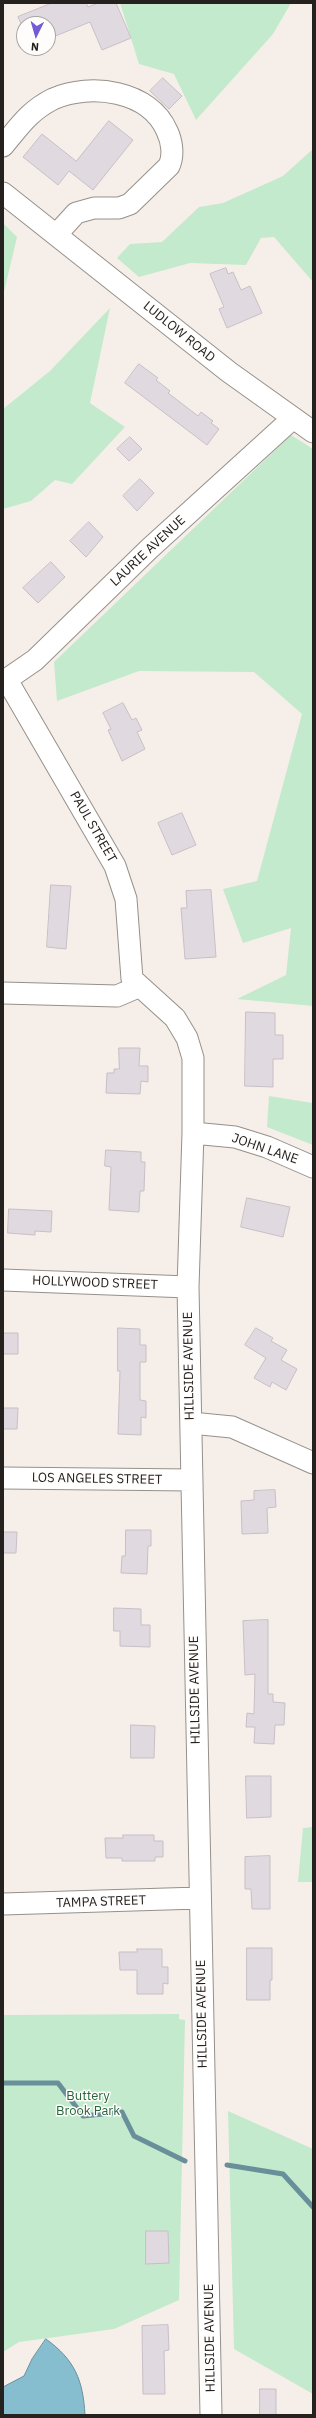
<!DOCTYPE html>
<html>
<head>
<meta charset="utf-8">
<style>
	body { margin:0 }
	#map { position:relative; width:316px; height:2418px; overflow:hidden; background:#f6efe9; font-family:"IBM Plex Sans",sans-serif }
	canvas { display:block }
	.frame { position:absolute; inset:0; border:4px solid #24211f; pointer-events:none }
	.north { position:absolute; left:16px; top:16px; width:40px; height:40px; box-sizing:border-box; background:#fffdfc; border:1px solid #a7a5a4; border-radius:50%; rotate:185deg; font-size:11px; font-weight:700; line-height:16px; text-align:center; color:#24211f }
	.north::after { content:''; display:block; margin:auto; width:14px; height:18px; background:#745bd6; clip-path:polygon(50% 0,100% 100%,50% 72%,0 100%) }
</style>
</head>
<body>
<div id="map">
<canvas width="316" height="2418"></canvas>
<div class="frame"></div>
<div class="north">N</div>
</div>
<script>
const c = document.querySelector('canvas').getContext('2d');
c.lineJoin = 'round';
function fill(path, color) { c.fillStyle = color; c.fill(path, 'evenodd'); }
function strokePath(path, color, width, dash) { c.strokeStyle = color; c.lineWidth = width; c.lineCap = dash ? 'butt' : 'round'; c.setLineDash(dash || []); c.stroke(path); }
function write(font, color, halo, rows, align = 'center') {
  c.font = font + ' "IBM Plex Sans",sans-serif'; c.lineWidth = 3; c.setLineDash([]); c.textBaseline = 'middle'; c.strokeStyle = halo; c.fillStyle = color; for (const [text, x, y, turn = 0] of rows) {
    c.save(); c.translate(x, y); c.rotate((+turn || 0) * Math.PI / 180); c.textAlign = isNaN(turn) ? turn : align; if (halo) c.strokeText(text, 0, 0); c.fillText(text, 0, 0); c.restore();
  }
}
fill(new Path2D(`
	M 120,3 L 291,3 L 273,34 L 196,120 L 174,74 L 139,64 Z
	M 313,149 L 313,282 L 274,237 L 261,238 L 246,265 L 190,263 L 139,277 L 117,258 L 130,244 L 162,242 L 199,207 L 223,203 L 283,176 Z
	M 3,223 L 17,237 L 3,296 Z
	M 110,308 L 90,403 L 125,427 L 72,484 L 55,480 L 31,501 L 3,509 L 3,409 L 50,371 Z
	M 291,435 L 313,449 L 313,1006 L 237,999 L 286,975 L 291,928 L 243,943 L 223,889 L 257,881 L 302,714 L 254,672 L 139,671 L 57,701 L 54,662 Z
	M 269,1096 L 313,1103 L 313,1145 L 267,1127 Z
	M 313,1827 L 313,1882 L 298,1882 L 303,1828 Z
	M 179,2014 L 179,2019 L 185,2020 L 179,2300 L 114,2329 L 19,2342 L 3,2352 L 3,2015 Z
	M 228,2111 L 313,2149 L 313,2394 L 234,2349 Z`), '#c3eacc');
const water = new Path2D(`
	M 46,2339 C 75,2360 83,2380 85,2415 L 3,2415 L 3,2387 L 24,2376 L 32,2359 Z`);
fill(water, '#87becf');
strokePath(water, '#698f9a', 1);
strokePath(new Path2D(`
	M 3,2083 L 58,2083 L 83,2116 L 122,2112 L 134,2136 L 185,2161
	M 227,2165 L 283,2174 L 313,2207`), '#698f9a', 5);
const building = new Path2D(`
	M 52,3 L 86,3 L 88,7 L 98,3 L 116,3 L 131,38 L 102,50 L 90,22 L 48,39 L 48,24 L 24,24 L 24,30 L 18,17 Z
	M 163,78 L 182,96 L 169,109 L 150,91 Z
	M 109,121 L 133,140 L 93,190 L 69,171 L 58,185 L 23,157 L 42,134 L 76,161 Z
	M 226,268 L 228,274 L 233,272 L 241,290 L 250,286 L 262,313 L 227,328 L 219,309 L 224,307 L 210,274 Z
	M 139,364 L 158,378 L 156,380 L 170,391 L 168,393 L 198,416 L 201,412 L 213,421 L 211,423 L 219,429 L 207,445 L 125,383 Z
	M 130,437 L 142,449 L 129,461 L 117,449 Z
	M 140,479 L 154,493 L 137,511 L 123,496 Z
	M 89,522 L 103,537 L 86,557 L 70,541 Z
	M 51,562 L 65,577 L 38,603 L 23,588 Z
	M 123,703 L 132,720 L 136,718 L 142,730 L 137,732 L 145,749 L 122,761 L 108,730 L 111,729 L 103,713 Z
	M 182,813 L 196,845 L 172,855 L 158,823 Z
	M 51,885 L 71,886 L 66,949 L 47,947 Z
	M 211,890 L 216,957 L 185,959 L 181,908 L 187,908 L 186,891 Z
	M 246,1012 L 275,1013 L 275,1035 L 283,1035 L 283,1059 L 273,1059 L 273,1087 L 245,1086 Z
	M 119,1048 L 140,1048 L 139,1066 L 148,1066 L 148,1082 L 141,1081 L 140,1094 L 106,1093 L 107,1073 L 114,1073 L 114,1069 L 119,1069 Z
	M 106,1150 L 141,1152 L 141,1162 L 145,1162 L 144,1191 L 140,1191 L 139,1212 L 109,1210 L 111,1167 L 105,1166 Z
	M 247,1198 L 290,1207 L 283,1237 L 241,1227 Z
	M 9,1209 L 52,1211 L 51,1232 L 35,1231 L 35,1235 L 8,1233 Z
	M 118,1328 L 140,1329 L 140,1345 L 146,1345 L 146,1362 L 140,1362 L 140,1400 L 146,1401 L 146,1418 L 141,1417 L 141,1435 L 118,1434 L 120,1371 L 118,1371 Z
	M 256,1328 L 273,1338 L 271,1341 L 287,1350 L 281,1360 L 297,1369 L 286,1390 L 272,1382 L 270,1387 L 254,1378 L 266,1358 L 245,1345 Z
	M 3,1333 L 18,1333 L 18,1354 L 3,1354 Z
	M 3,1408 L 18,1408 L 17,1429 L 3,1429 Z
	M 275,1490 L 276,1507 L 267,1508 L 268,1533 L 242,1534 L 241,1501 L 254,1500 L 254,1491 Z
	M 126,1530 L 151,1530 L 151,1546 L 148,1546 L 147,1574 L 121,1573 L 122,1556 L 125,1556 Z
	M 3,1532 L 17,1532 L 16,1553 L 3,1553 Z
	M 114,1608 L 141,1609 L 141,1625 L 150,1625 L 150,1647 L 120,1646 L 120,1631 L 114,1631 Z
	M 268,1620 L 268,1694 L 273,1694 L 273,1702 L 285,1703 L 284,1725 L 275,1725 L 274,1744 L 254,1743 L 255,1727 L 246,1727 L 247,1713 L 254,1714 L 255,1674 L 245,1675 L 243,1621 Z
	M 131,1725 L 155,1726 L 154,1758 L 131,1758 Z
	M 246,1776 L 271,1776 L 271,1817 L 247,1818 Z
	M 123,1835 L 154,1835 L 154,1841 L 163,1841 L 163,1857 L 155,1857 L 155,1861 L 122,1861 L 122,1858 L 106,1858 L 105,1838 L 123,1838 Z
	M 270,1856 L 270,1909 L 252,1909 L 251,1889 L 245,1889 L 245,1857 Z
	M 247,1948 L 272,1948 L 272,1980 L 270,1980 L 270,2000 L 247,2000 Z
	M 137,1949 L 162,1949 L 162,1967 L 168,1967 L 168,1984 L 163,1983 L 163,1994 L 137,1994 L 137,1970 L 120,1970 L 119,1952 L 137,1952 Z
	M 146,2231 L 168,2231 L 169,2263 L 146,2264 Z
	M 168,2325 L 169,2350 L 164,2351 L 165,2394 L 143,2394 L 142,2326 Z
	M 260,2389 L 276,2389 L 276,2415 L 260,2415 Z`);
fill(building, '#e0dae0');
strokePath(building, '#c6bfc6', 1);
const minor = new Path2D(`
	M 3,146 C 19,127 29,111 53,99 C 91,82 150,91 167,131 C 172,141 174,156 169,166 L 130,204 L 119,208 L 94,208 L 76,213 L 56,235
	M 3,193 L 229,372 L 313,432
	M 7,680 L 115,866 L 126,899 L 132,979 L 175,1018 L 187,1038 L 193,1058 L 193,1133 L 188,1287 L 211,2415
	M 3,682 L 35,660 L 149,549 L 292,419
	M 3,993 L 117,996 L 138,987
	M 193,1133 L 235,1137 L 267,1147 L 313,1167
	M 3,1280 L 188,1287
	M 191,1423 L 232,1427 L 313,1463
	M 3,1478 L 191,1480
	M 3,1904 L 199,1898`);
strokePath(minor, '#96908a', 23);
strokePath(minor, '#fff', 21);
write('13px', '#24211f', '#fffdfc', [
	["LUDLOW ROAD",179,332,39],
	["LAURIE AVENUE",148,551,-43],
	["PAUL STREET",93,827,60],
	["JOHN LANE",265,1149,19],
	["HOLLYWOOD STREET",95,1283,2],
	["HILLSIDE AVENUE",189,1366,-91],
	["LOS ANGELES STREET",97,1479,1],
	["HILLSIDE AVENUE",195,1690,-91],
	["TAMPA STREET",101,1902,-2],
	["HILLSIDE AVENUE",202,2014,-91],
	["HILLSIDE AVENUE",210,2338,-91]
]);
write('13px', '#28663d', '#fffdfc', [
	["Buttery",88,2096],
	["Brook Park",88,2111]
]);
</script>
</body>
</html>
